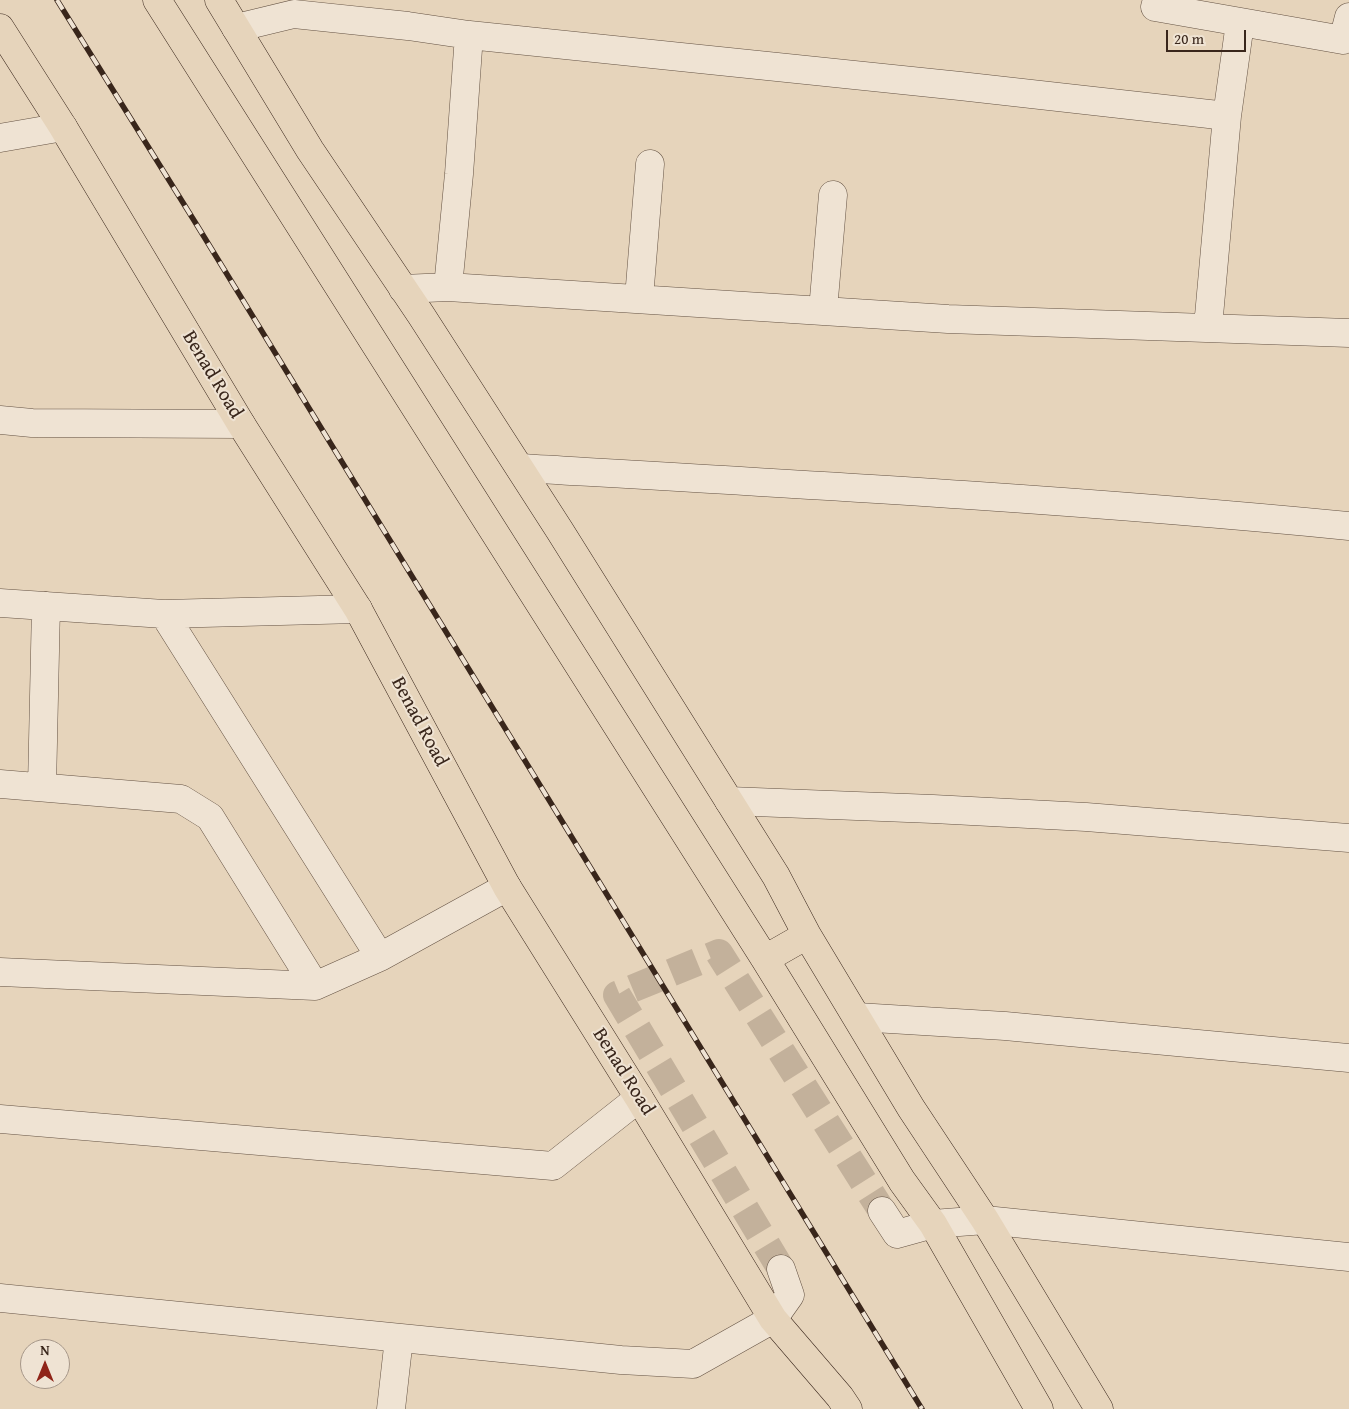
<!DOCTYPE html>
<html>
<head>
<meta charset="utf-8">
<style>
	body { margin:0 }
	#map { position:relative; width:1349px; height:1409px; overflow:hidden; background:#e6d4bb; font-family:"Gentium Book Plus",serif }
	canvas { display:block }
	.north { position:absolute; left:20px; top:1339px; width:50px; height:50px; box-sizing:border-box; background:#efe3d3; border:1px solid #a69789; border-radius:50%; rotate:0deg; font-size:14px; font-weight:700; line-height:20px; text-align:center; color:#39261b }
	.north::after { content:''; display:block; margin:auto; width:18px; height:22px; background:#8f2418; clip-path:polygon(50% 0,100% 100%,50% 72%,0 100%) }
	.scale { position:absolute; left:1166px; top:30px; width:80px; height:22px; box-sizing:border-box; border:2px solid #39261b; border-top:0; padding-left:6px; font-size:15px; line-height:18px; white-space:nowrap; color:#39261b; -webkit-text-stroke:4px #efe3d3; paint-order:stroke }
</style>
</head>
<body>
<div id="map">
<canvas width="1349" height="1409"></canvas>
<div class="north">N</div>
<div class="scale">20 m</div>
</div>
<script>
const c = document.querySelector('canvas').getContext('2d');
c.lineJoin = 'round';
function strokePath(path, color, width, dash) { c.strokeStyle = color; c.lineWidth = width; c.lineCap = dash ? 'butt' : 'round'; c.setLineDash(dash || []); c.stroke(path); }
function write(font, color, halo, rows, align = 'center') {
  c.font = font + ' "Gentium Book Plus",serif'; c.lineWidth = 4; c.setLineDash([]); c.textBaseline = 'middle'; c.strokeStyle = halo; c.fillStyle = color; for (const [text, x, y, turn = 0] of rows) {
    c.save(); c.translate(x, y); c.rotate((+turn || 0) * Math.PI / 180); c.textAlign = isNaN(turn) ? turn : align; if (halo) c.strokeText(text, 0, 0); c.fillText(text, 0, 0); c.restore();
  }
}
strokePath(new Path2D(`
	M 781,1269 L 617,995 L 719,953 L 882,1211`), '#c3b19b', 28, [28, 14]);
const minor = new Path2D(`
	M 1157,0 L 1155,7 L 1343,40 L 1349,17
	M 236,28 L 294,14 L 408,26 L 469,35 L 960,86 L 1227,116 L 1240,23
	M 0,138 L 63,127
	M 448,287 L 459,174 L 469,35
	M 403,289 L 448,287 L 948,319 L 1349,333
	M 639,298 L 650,164
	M 823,310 L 833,195
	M 1208,327 L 1227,116
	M 0,420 L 32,423 L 241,424
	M 520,468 C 796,484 1073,499 1349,526
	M 0,603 L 164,614 L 358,609
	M 164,614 L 380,957
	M 0,784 L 181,799 L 210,817 L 315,986
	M 42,787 L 46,606
	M 729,801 L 933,809 L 1086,817 L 1349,838
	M 0,972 L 315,986 L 380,957 L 507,887
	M 857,1017 L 1005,1026 L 1349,1058
	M 0,1119 L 553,1166 L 639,1098
	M 882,1211 L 897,1234 L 933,1224 L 985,1220 L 1349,1257
	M 0,1298 L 621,1360 L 693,1364 L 773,1319 L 790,1295 L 781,1269
	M 391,1409 L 399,1338`);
const major = new Path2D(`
	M 157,0 L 765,959 L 902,1181 L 933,1224 L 1039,1409
	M 219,0 L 310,150 L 421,315 L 560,531 L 776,876 L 807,935 L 911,1108 L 985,1220 L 1099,1409
	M 0,28 L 63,127 L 241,424 L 358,609 L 507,887 L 639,1098 L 773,1319 L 840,1397 L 848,1409
	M 765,959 L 807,935`);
strokePath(minor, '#645243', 29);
strokePath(major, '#39261b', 29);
strokePath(minor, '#efe3d3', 28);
strokePath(major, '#e6d4bb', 28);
const rail = new Path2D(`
	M 57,0 L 195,222 L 922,1409`);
strokePath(rail, '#39261b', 5.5);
strokePath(rail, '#efe3d3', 4, [11]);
write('20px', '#39261b', '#efe3d3', [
	["Benad Road",212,375,59],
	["Benad Road",419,722,62],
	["Benad Road",623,1072,58]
]);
</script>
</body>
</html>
